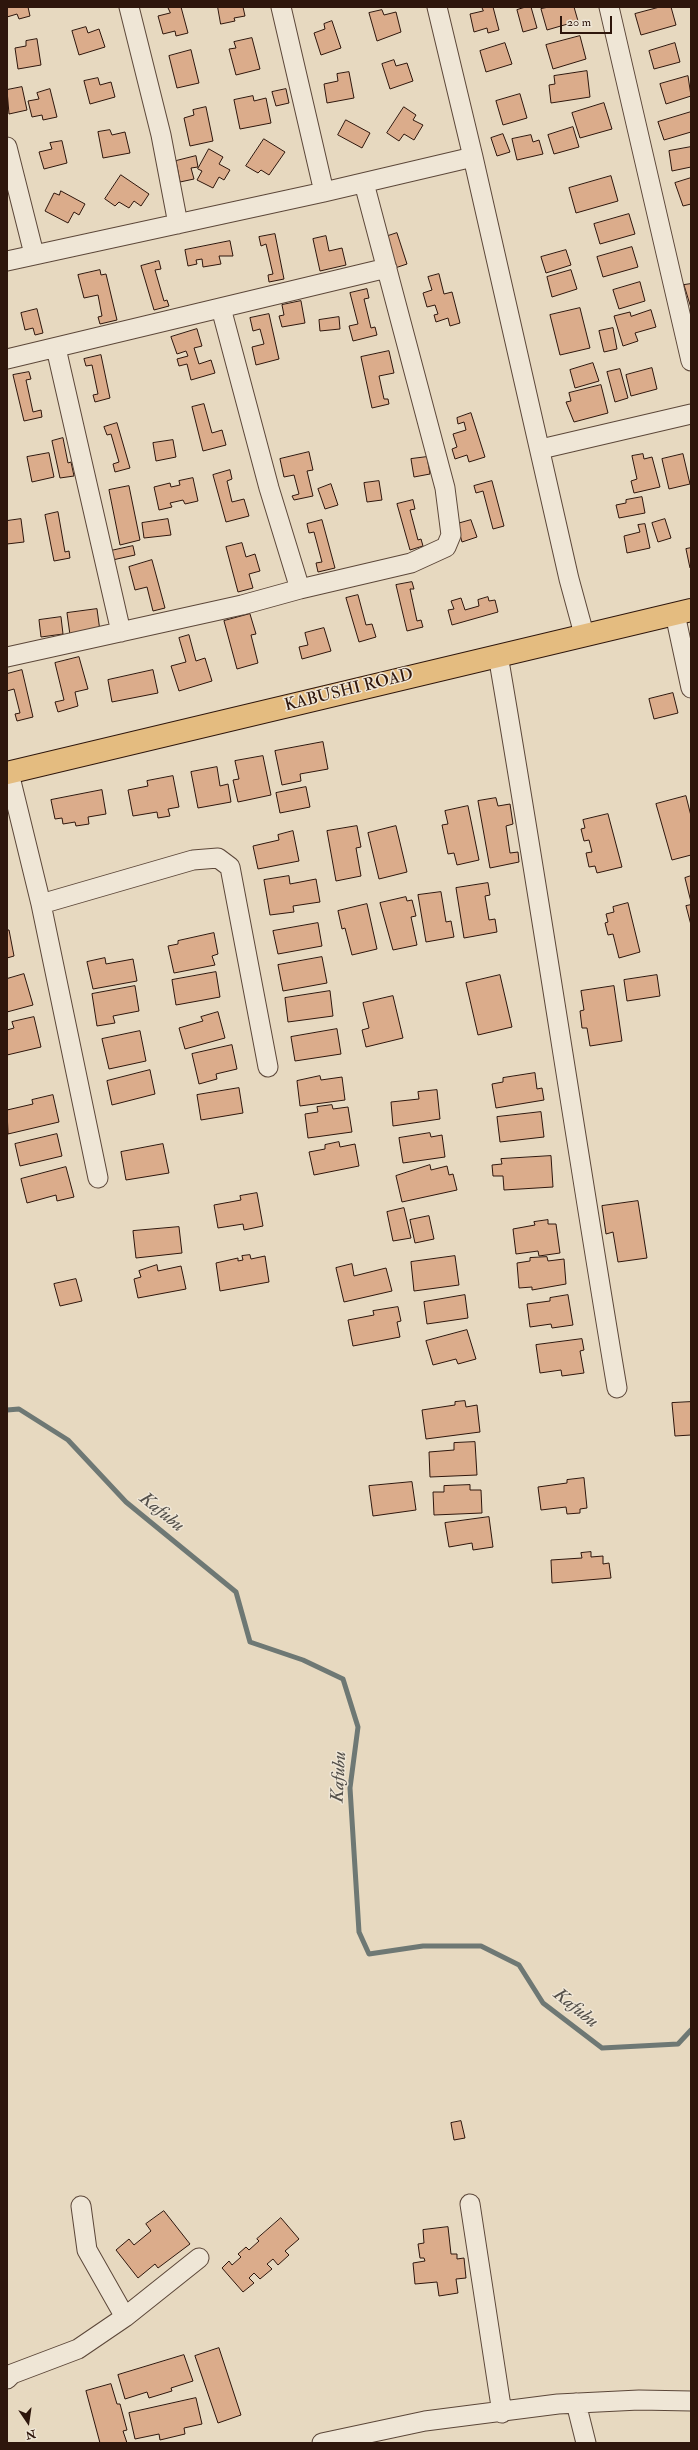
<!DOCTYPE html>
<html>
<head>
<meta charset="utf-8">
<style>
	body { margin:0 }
	#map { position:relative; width:698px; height:2450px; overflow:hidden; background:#e7d9c0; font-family:"IM FELL Double Pica",serif }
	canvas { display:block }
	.frame { position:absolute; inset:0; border:8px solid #2e160c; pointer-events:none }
	.north { position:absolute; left:8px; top:2402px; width:40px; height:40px; -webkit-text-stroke:3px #efe6d6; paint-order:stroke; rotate:167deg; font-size:11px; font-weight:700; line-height:16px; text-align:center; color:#2e160c }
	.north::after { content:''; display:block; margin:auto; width:14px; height:18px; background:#2e160c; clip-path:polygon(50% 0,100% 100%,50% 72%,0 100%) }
	.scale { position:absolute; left:560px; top:16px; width:52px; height:18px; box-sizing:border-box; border:2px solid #2e160c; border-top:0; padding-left:5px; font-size:12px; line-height:14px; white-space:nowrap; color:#2e160c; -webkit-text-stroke:3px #efe6d6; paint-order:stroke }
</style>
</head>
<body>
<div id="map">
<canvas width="698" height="2450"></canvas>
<div class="frame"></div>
<div class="north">N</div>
<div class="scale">20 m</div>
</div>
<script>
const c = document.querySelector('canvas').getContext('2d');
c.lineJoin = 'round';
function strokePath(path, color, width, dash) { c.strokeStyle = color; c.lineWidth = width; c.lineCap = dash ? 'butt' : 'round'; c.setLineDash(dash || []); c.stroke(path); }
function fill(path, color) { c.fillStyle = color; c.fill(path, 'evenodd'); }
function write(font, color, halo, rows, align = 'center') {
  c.font = font + ' "IM FELL Double Pica",serif'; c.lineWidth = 3; c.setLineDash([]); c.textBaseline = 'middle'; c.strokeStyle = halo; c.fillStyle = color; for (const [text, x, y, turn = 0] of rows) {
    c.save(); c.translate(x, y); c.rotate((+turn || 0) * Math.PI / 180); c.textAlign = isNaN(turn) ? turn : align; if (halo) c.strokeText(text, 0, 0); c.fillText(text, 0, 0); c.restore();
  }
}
strokePath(new Path2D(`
	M 7,1410 L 19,1409 L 68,1440 L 126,1502 L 236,1592 L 250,1642 L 303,1660 L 343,1679 L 358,1727 L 350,1788 L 359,1932 L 369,1954 L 423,1946 L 481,1946 L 519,1965 L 543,2003 L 602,2048 L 678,2044 L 691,2030`), '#6e7874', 5);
const building = new Path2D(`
	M 7,7 L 28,7 L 30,16 L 19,19 L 17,14 L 7,17 Z
	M 168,7 L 181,7 L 188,33 L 176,36 L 175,31 L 163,34 L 158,16 L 170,13 Z
	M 218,7 L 243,7 L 245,16 L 234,18 L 235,21 L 221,24 Z
	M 482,7 L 493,7 L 499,30 L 488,33 L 487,28 L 474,32 L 470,14 L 483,11 Z
	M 526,7 L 531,7 L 537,28 L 523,32 L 517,10 Z
	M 549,7 L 574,7 L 578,21 L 547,30 L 541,9 Z
	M 660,7 L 671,7 L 676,25 L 641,35 L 635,14 Z
	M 382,10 L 384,15 L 396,12 L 401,32 L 377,41 L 369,13 Z
	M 332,21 L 341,48 L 321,55 L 314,33 L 325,29 L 324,24 Z
	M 86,27 L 88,33 L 99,29 L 105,47 L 79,55 L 72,31 Z
	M 580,36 L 586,59 L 553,69 L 546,45 Z
	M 252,38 L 260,69 L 236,75 L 229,49 L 236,48 L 234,42 Z
	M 37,39 L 41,65 L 18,69 L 15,48 L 26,46 L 26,41 Z
	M 505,43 L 512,64 L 486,72 L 480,51 Z
	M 675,43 L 680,62 L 654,69 L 649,51 Z
	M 191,50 L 199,83 L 177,88 L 169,56 Z
	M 394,60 L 396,66 L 407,63 L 413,81 L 390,89 L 382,64 Z
	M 587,71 L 590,97 L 551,103 L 549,85 L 555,84 L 554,76 Z
	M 349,72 L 354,98 L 327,103 L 324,84 L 338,81 L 337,74 Z
	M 688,76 L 691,96 L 666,104 L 660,84 Z
	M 98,78 L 100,85 L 111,82 L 115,97 L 90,104 L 84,81 Z
	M 22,87 L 27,110 L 9,114 L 7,90 Z
	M 50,89 L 57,117 L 43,120 L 42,115 L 32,117 L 28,101 L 39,99 L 37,93 Z
	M 286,89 L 289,103 L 276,106 L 272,92 Z
	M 520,94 L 527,118 L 503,125 L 496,101 Z
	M 253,96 L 254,101 L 266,98 L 271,123 L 240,129 L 234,100 Z
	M 604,103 L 612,129 L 580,138 L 572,113 Z
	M 206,107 L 213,141 L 190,146 L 184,118 L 194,115 L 193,110 Z
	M 404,107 L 416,115 L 413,120 L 423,125 L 414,140 L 404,134 L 399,141 L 387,133 Z
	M 691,112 L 691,132 L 664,140 L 658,122 Z
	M 346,120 L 370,133 L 362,148 L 338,135 Z
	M 573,127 L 579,147 L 554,154 L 548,135 Z
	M 110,130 L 112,135 L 125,132 L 130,153 L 103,158 L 98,132 Z
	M 503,134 L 510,152 L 497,156 L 491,138 Z
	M 531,135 L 533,142 L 539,140 L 543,154 L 517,160 L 512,139 Z
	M 264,139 L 285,152 L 269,175 L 261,170 L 258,173 L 246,166 Z
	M 62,141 L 67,163 L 44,169 L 39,152 L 52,149 L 50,143 Z
	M 691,147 L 691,167 L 672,171 L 669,151 Z
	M 209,149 L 223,157 L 219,164 L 230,170 L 224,180 L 219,177 L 213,188 L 197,180 L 202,171 L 198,169 Z
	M 196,156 L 198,167 L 191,168 L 194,179 L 180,182 L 176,161 Z
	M 121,175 L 149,194 L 141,206 L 134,201 L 129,208 L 119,202 L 115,206 L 105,199 Z
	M 611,176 L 618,201 L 576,213 L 569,188 Z
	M 691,178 L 691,204 L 683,206 L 675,183 Z
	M 61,191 L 85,204 L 79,215 L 74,212 L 68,223 L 45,211 L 54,193 L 59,195 Z
	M 629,214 L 635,234 L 600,244 L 594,224 Z
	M 397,233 L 407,264 L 392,269 L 382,238 Z
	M 275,234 L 284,279 L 269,282 L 268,275 L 273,274 L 266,244 L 261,246 L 259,237 Z
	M 326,236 L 329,251 L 342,248 L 346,265 L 320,271 L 313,239 Z
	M 230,241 L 233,256 L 219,256 L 221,264 L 203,267 L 202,259 L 196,260 L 197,264 L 188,266 L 185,250 Z
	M 632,247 L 638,267 L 603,277 L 597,257 Z
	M 566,250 L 571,265 L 546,273 L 541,257 Z
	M 159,261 L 161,269 L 155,270 L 164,301 L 167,300 L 169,306 L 154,310 L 141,266 Z
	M 100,270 L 101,275 L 106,274 L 117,320 L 100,324 L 98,317 L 102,316 L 98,295 L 84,298 L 78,275 Z
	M 571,270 L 577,289 L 552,297 L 547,277 Z
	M 439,274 L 444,294 L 452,292 L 460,323 L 450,326 L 448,318 L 436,322 L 434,315 L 438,314 L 435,305 L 427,307 L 423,293 L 432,290 L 428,277 Z
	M 640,282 L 645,301 L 619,309 L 613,290 Z
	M 691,284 L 691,308 L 684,285 Z
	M 367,289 L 369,298 L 364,299 L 371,328 L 375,327 L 377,335 L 353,341 L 349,326 L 358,324 L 350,293 Z
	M 301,301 L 305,323 L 282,327 L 279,316 L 284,315 L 282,305 Z
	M 580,308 L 590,348 L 560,355 L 550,315 Z
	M 37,309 L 43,333 L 35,335 L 33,328 L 25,330 L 21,313 Z
	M 651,310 L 656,327 L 635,333 L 638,341 L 623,346 L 614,316 L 630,312 L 631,316 Z
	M 269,314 L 279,359 L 256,365 L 252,347 L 264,344 L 260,329 L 253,331 L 250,318 Z
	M 339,317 L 340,329 L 320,331 L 319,320 Z
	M 613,328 L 617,349 L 604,352 L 599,331 Z
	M 197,329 L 202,346 L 194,348 L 199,364 L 211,360 L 215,373 L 191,380 L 187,364 L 179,366 L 177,359 L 188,356 L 186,351 L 177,354 L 171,337 Z
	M 389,351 L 394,373 L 379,376 L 384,399 L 388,399 L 389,404 L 372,408 L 361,357 Z
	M 101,355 L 110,398 L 95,402 L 93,395 L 98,394 L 92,365 L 86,366 L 84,359 Z
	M 593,363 L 599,381 L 575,388 L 570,370 Z
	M 652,368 L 657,389 L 631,396 L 626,375 Z
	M 620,369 L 628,398 L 615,402 L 607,372 Z
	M 29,372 L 31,379 L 26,380 L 33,412 L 41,410 L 42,417 L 24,421 L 13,375 Z
	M 601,385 L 608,413 L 574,422 L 566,402 L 571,401 L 569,393 Z
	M 204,404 L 212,433 L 222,430 L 226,445 L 203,451 L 192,407 Z
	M 471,413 L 485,457 L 469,462 L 467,455 L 455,459 L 452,449 L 457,447 L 453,434 L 466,430 L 464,422 L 458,424 L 457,418 Z
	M 117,423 L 130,468 L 115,472 L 113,464 L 119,462 L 111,434 L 107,435 L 104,427 Z
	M 63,438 L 68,463 L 71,462 L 74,476 L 60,478 L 52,441 Z
	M 173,440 L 176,457 L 156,461 L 153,443 Z
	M 309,452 L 313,470 L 307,471 L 313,496 L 294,500 L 292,496 L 299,494 L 294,475 L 284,477 L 280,459 Z
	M 49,453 L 54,477 L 32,482 L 27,457 Z
	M 643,454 L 644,459 L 652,457 L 660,487 L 634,493 L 631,481 L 637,479 L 632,456 Z
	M 683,454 L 690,484 L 669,489 L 662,459 Z
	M 427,457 L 430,474 L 414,477 L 411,459 Z
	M 230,470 L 232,479 L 227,481 L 232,502 L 244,499 L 249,516 L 226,522 L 213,475 Z
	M 193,478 L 198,501 L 185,504 L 183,500 L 170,503 L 172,507 L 159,510 L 154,487 L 170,483 L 171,487 L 180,485 L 179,481 Z
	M 379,481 L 382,500 L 367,502 L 364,483 Z
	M 492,481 L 504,526 L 493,529 L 483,491 L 476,493 L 474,486 Z
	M 331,484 L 338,505 L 325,509 L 318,489 Z
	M 129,486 L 140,540 L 120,545 L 109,490 Z
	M 642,497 L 645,513 L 619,518 L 616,505 L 626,503 L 626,500 Z
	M 413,500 L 415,509 L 410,510 L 418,540 L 421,539 L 423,546 L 410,550 L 397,504 Z
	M 58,512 L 65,552 L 69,551 L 70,558 L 54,561 L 45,515 Z
	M 21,519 L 24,542 L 7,544 L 7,521 Z
	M 168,519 L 171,535 L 144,538 L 142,523 Z
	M 665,519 L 671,538 L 658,542 L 652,523 Z
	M 322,520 L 335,568 L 318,572 L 316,563 L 322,562 L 314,532 L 309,533 L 307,524 Z
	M 471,520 L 477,537 L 462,542 L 457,524 Z
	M 645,524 L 650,548 L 627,553 L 624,536 L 640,532 L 638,525 Z
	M 242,543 L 246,557 L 255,554 L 260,571 L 249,574 L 253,588 L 238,592 L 226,547 Z
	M 133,546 L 135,555 L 108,561 L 106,552 Z
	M 691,548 L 691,568 L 690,568 L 686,549 Z
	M 152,560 L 165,608 L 153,611 L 147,587 L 135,590 L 129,567 Z
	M 412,582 L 414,589 L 410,589 L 417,621 L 421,620 L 423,627 L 407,631 L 396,585 Z
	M 358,595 L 366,625 L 372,624 L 376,637 L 359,642 L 346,598 Z
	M 488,597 L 489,601 L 495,600 L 498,612 L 452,625 L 448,610 L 454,609 L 451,601 L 461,598 L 465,610 L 479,606 L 478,600 Z
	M 97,609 L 100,631 L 70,635 L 67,613 Z
	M 250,614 L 256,634 L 251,635 L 258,663 L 237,669 L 224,621 Z
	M 61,617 L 63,634 L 41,637 L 39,620 Z
	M 324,628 L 331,651 L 302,659 L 299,647 L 308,645 L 305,633 Z
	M 189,635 L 196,661 L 205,658 L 212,681 L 179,691 L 171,666 L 186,662 L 179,638 Z
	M 79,657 L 88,689 L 75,692 L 78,706 L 58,712 L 55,702 L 64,700 L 55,663 Z
	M 22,670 L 33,717 L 17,721 L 15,714 L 20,713 L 14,689 L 7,691 L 7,674 Z
	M 153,670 L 158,693 L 112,702 L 108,680 Z
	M 673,693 L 678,713 L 654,719 L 649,699 Z
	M 323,742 L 328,769 L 300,774 L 301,781 L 282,785 L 275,751 Z
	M 263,756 L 271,795 L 238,802 L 233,780 L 239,779 L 235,761 Z
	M 217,767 L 220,786 L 228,784 L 231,802 L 198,808 L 191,772 Z
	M 173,776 L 179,807 L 168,809 L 170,816 L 158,818 L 157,812 L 133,816 L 128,790 L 148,786 L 147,781 Z
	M 306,787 L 310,807 L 280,813 L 276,793 Z
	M 102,790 L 106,814 L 88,817 L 89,824 L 76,826 L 75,822 L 63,824 L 62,818 L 55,819 L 51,800 Z
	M 686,796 L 691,816 L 691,855 L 672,860 L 656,804 Z
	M 496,798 L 498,806 L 510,804 L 513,824 L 506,826 L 510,853 L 518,852 L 519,862 L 490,868 L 478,801 Z
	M 468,806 L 479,860 L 457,865 L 454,853 L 448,854 L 442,825 L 448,824 L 445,811 Z
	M 608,814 L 622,867 L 597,873 L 595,866 L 589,867 L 586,853 L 592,852 L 589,840 L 584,841 L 581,829 L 585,828 L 583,820 Z
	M 357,826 L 361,847 L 356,848 L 361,876 L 336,881 L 327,831 Z
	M 396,826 L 407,872 L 379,879 L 368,833 Z
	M 293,831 L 299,861 L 258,869 L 253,846 L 279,840 L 278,835 Z
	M 289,876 L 290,884 L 316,879 L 320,902 L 293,906 L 294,912 L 270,915 L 264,880 Z
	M 691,876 L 691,902 L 685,878 Z
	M 488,883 L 490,895 L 485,896 L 489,920 L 495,919 L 497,932 L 464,938 L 456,888 Z
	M 441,892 L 446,922 L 451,921 L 454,937 L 426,942 L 418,895 Z
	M 406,897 L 407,901 L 412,900 L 416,916 L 411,917 L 417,945 L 393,950 L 380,903 Z
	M 628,903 L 640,952 L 619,958 L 613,934 L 608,935 L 605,923 L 608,922 L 606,914 L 614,912 L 613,907 Z
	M 367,904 L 377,949 L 352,955 L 345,928 L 342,929 L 338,911 Z
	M 691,905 L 691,925 L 686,906 Z
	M 318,923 L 322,946 L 278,954 L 273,931 Z
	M 7,930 L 9,930 L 14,956 L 7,958 Z
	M 214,933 L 218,954 L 212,956 L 215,965 L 174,973 L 168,946 L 178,944 L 178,941 Z
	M 322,957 L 327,983 L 283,991 L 278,965 Z
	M 105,958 L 106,964 L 133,959 L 137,981 L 93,989 L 87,962 Z
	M 216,972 L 220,997 L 176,1005 L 172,980 Z
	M 24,974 L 33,1005 L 7,1012 L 7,979 Z
	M 500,975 L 512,1027 L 478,1035 L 466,983 Z
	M 657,975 L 660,996 L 627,1001 L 624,980 Z
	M 135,986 L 139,1011 L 113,1016 L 115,1023 L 97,1026 L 92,994 Z
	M 614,986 L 622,1041 L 590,1046 L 587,1028 L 582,1028 L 580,1011 L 584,1010 L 581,991 Z
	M 330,991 L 333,1016 L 288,1022 L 285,998 Z
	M 393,996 L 403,1038 L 366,1047 L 362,1030 L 369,1028 L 363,1003 Z
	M 218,1012 L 225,1038 L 185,1049 L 179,1028 L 203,1021 L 201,1017 Z
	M 34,1017 L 41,1047 L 7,1055 L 7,1030 L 14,1028 L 12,1022 Z
	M 337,1029 L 341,1054 L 295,1061 L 291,1037 Z
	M 140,1031 L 146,1061 L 109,1069 L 102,1039 Z
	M 232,1045 L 237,1069 L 216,1074 L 217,1079 L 199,1084 L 192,1054 Z
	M 150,1070 L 155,1094 L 112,1105 L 107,1081 Z
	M 535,1073 L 537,1089 L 542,1088 L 544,1100 L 496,1108 L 492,1084 L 503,1082 L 503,1078 Z
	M 320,1076 L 321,1080 L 342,1077 L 345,1100 L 300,1106 L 297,1081 Z
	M 239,1088 L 243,1113 L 201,1120 L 197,1095 Z
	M 437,1090 L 440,1119 L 393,1126 L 391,1102 L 419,1099 L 418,1092 Z
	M 53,1095 L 59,1122 L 8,1134 L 7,1110 L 33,1104 L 32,1100 Z
	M 332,1105 L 333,1109 L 348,1107 L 352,1132 L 308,1138 L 305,1114 L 318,1112 L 317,1107 Z
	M 541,1112 L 544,1137 L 500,1142 L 497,1117 Z
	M 430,1133 L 431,1137 L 442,1135 L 445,1157 L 403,1163 L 399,1138 Z
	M 57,1134 L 62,1156 L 20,1166 L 15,1144 Z
	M 339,1142 L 340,1147 L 355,1144 L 359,1166 L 314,1175 L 309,1152 L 325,1149 L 325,1145 Z
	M 163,1144 L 169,1173 L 126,1180 L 121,1152 Z
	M 551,1156 L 553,1187 L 504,1190 L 503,1176 L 493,1176 L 492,1165 L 502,1164 L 501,1159 Z
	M 430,1165 L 431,1170 L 447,1166 L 449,1175 L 453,1174 L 457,1190 L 402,1202 L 396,1176 Z
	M 66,1167 L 74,1197 L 57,1201 L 56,1195 L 27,1203 L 21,1179 Z
	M 257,1193 L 263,1226 L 244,1230 L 243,1224 L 218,1228 L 214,1205 L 241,1200 L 240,1196 Z
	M 638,1201 L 647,1258 L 618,1262 L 613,1232 L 606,1234 L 602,1206 Z
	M 404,1208 L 411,1238 L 393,1241 L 387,1212 Z
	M 429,1216 L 434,1239 L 415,1243 L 410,1220 Z
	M 548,1220 L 548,1224 L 556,1224 L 560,1253 L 539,1256 L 538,1251 L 516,1254 L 513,1229 L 535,1225 L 534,1222 Z
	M 179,1227 L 182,1253 L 136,1258 L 133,1231 Z
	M 250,1255 L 251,1259 L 265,1256 L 269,1282 L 220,1291 L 216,1263 L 238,1258 L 238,1261 L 243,1260 L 242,1256 Z
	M 455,1256 L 459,1285 L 414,1291 L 411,1262 Z
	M 547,1257 L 548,1261 L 564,1259 L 566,1284 L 532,1290 L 532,1287 L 519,1288 L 517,1263 L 530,1261 L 530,1258 Z
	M 352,1264 L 354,1276 L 386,1268 L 392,1291 L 344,1302 L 336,1268 Z
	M 157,1265 L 158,1271 L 181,1266 L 186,1289 L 138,1298 L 134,1279 L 141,1277 L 139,1271 Z
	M 76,1279 L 82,1301 L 60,1306 L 54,1284 Z
	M 465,1295 L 468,1318 L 427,1324 L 424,1302 Z
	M 568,1295 L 573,1325 L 552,1328 L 551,1324 L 530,1327 L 527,1304 L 550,1301 L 550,1298 Z
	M 398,1307 L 401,1321 L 397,1322 L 400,1337 L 353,1346 L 348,1320 L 374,1315 L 373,1311 Z
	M 467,1330 L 476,1359 L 458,1364 L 456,1359 L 433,1365 L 426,1341 Z
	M 582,1339 L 584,1350 L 580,1351 L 584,1373 L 562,1376 L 561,1370 L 540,1373 L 536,1345 Z
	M 465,1401 L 466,1407 L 477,1405 L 480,1432 L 426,1439 L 422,1410 L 455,1405 L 455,1402 Z
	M 691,1402 L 691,1435 L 675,1436 L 672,1403 Z
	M 475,1442 L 477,1475 L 430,1477 L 429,1452 L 454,1450 L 454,1443 Z
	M 584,1478 L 587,1508 L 580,1509 L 580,1513 L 567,1514 L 566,1507 L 541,1510 L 538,1487 L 567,1483 L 567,1480 Z
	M 412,1482 L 416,1510 L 373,1516 L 369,1486 Z
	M 470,1485 L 470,1490 L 481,1490 L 482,1513 L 434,1515 L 433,1492 L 444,1492 L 444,1486 Z
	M 489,1517 L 493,1547 L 473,1550 L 472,1543 L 449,1547 L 445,1523 Z
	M 591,1552 L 591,1557 L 603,1556 L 603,1564 L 609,1563 L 611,1578 L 552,1583 L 551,1560 L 582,1558 L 581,1553 Z
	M 461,2121 L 465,2138 L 454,2140 L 451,2123 Z
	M 164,2211 L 190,2244 L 158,2268 L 155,2264 L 138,2278 L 116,2250 L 129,2239 L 134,2245 L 151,2231 L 146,2224 Z
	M 281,2218 L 299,2239 L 285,2251 L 289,2255 L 278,2265 L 273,2259 L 267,2264 L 272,2269 L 260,2279 L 254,2273 L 249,2278 L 254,2283 L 243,2292 L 222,2268 L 229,2261 L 232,2265 L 241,2257 L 238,2254 L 246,2247 L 249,2250 L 259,2241 L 257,2239 Z
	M 448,2227 L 451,2254 L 457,2254 L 457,2259 L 464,2258 L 466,2278 L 456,2279 L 458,2293 L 439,2296 L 437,2282 L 415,2284 L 413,2263 L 425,2261 L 424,2258 L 420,2258 L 418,2244 L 424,2243 L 423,2230 Z
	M 219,2348 L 241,2415 L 218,2423 L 195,2356 Z
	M 184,2355 L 193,2381 L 171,2388 L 172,2391 L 149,2398 L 147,2392 L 125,2399 L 118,2375 Z
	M 111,2384 L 117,2404 L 120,2404 L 127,2430 L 123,2431 L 127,2443 L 100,2443 L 86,2391 Z
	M 196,2398 L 202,2424 L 184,2428 L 185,2434 L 160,2440 L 159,2434 L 135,2439 L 129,2413 Z`);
fill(building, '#dbac8b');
strokePath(building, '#2e160c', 1);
const minor = new Path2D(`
	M 129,7 L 161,135 L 178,224
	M 281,7 L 324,192
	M 437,7 L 473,157 L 569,579 L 584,634
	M 609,7 L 691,361
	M 7,147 L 34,254
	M 7,261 L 324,192 L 473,157
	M 221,308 L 269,488 L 300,589
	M 56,348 L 121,632
	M 7,359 L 387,268
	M 541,449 L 691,414
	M 675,614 L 691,688
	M 498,655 C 540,899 576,1144 617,1388
	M 7,657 L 242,605 L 300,589 L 411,563 L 446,547 L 451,535 L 445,488 L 364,183
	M 9,773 L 41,904 L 98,1178
	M 41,904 L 193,860 L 218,858 L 230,867 L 268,1067
	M 470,2204 L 502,2413
	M 81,2206 L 87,2250 L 125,2317
	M 7,2379 L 12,2374 L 78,2349 L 125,2317 L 199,2258
	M 576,2403 L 586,2443
	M 322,2443 L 425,2421 L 558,2404 L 639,2400 L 691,2401`);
const major = new Path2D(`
	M 7,773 L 691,610`);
strokePath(minor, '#5c4739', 21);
strokePath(major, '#2e160c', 24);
strokePath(minor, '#efe6d6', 19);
strokePath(major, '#e4bc80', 22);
write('17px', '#2e160c', '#efe6d6', [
	["KABUSHI ROAD",349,691,-14]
]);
write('italic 18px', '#534f49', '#efe6d6', [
	["Kafubu",161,1513,39],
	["Kafubu",340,1777,-87],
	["Kafubu",575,2009,39]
]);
</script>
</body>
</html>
